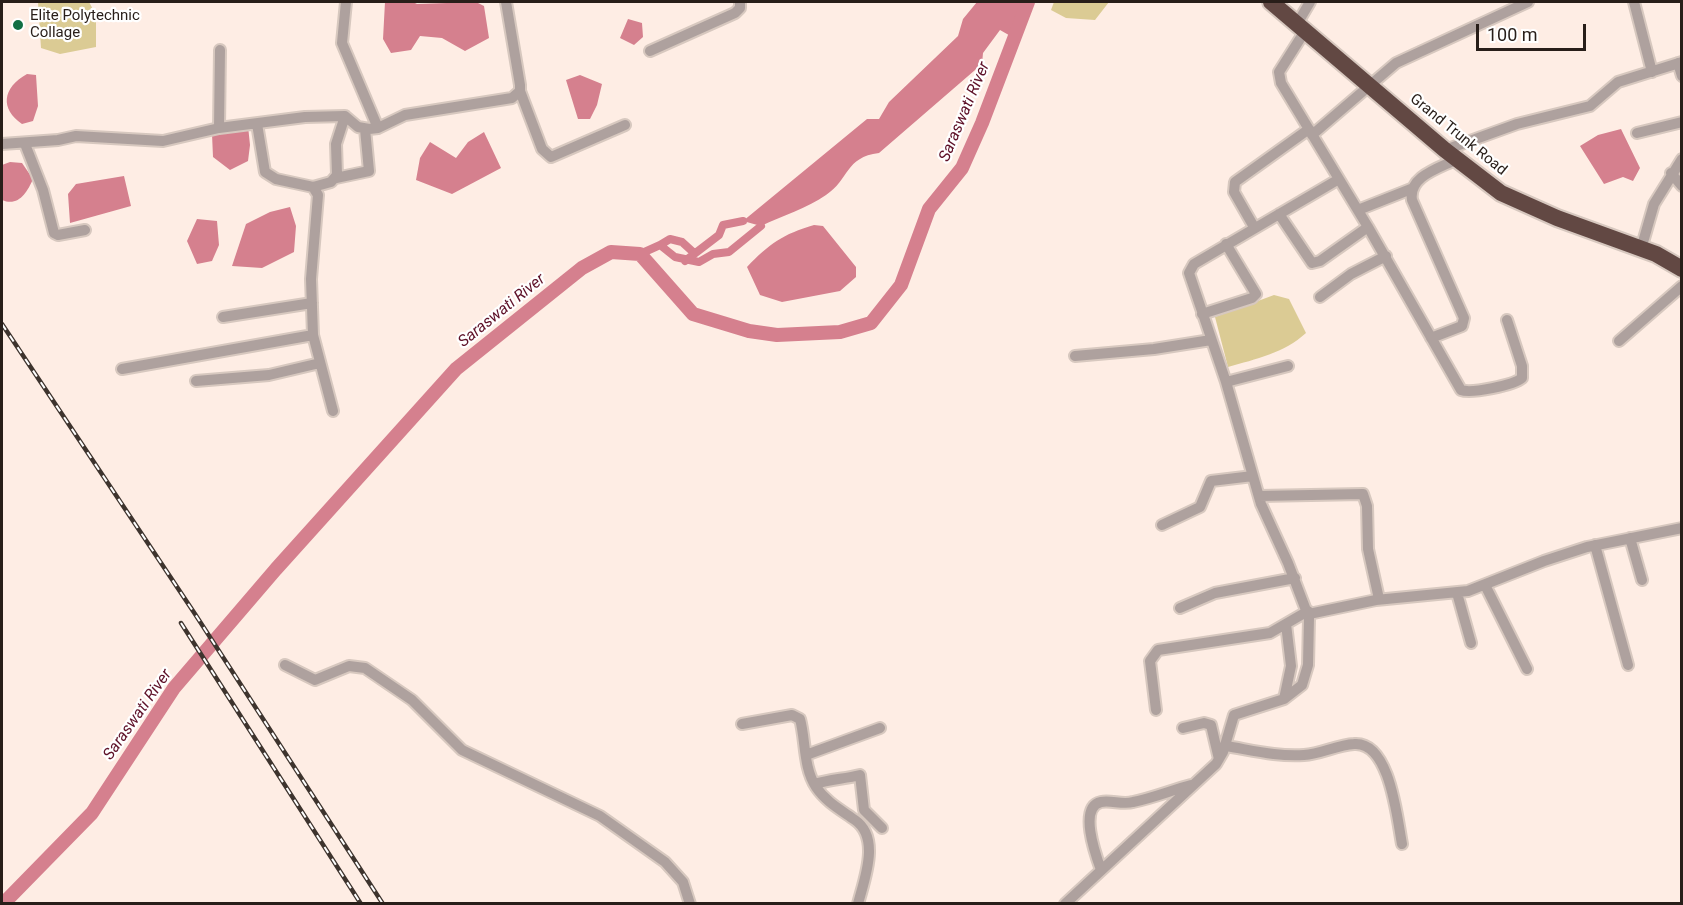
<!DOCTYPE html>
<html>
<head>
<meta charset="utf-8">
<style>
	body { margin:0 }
	#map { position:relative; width:1683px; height:905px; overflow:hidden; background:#feede4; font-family:Roboto,sans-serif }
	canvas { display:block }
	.frame { position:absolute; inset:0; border:3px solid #281e19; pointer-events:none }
	.scale { position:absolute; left:1476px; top:24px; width:110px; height:27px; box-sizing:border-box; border:3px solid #281e19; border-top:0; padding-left:8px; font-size:18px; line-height:21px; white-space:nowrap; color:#281e19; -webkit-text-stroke:4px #fff; paint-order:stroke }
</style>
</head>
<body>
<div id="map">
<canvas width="1683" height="905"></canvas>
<div class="frame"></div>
<div class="scale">100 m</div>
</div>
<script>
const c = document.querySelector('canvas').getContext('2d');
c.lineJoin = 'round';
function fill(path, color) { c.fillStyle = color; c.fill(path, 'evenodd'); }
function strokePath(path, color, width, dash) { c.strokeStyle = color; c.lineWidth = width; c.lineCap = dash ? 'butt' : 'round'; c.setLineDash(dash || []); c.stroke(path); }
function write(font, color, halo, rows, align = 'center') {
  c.font = font + ' Roboto,sans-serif'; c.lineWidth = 4.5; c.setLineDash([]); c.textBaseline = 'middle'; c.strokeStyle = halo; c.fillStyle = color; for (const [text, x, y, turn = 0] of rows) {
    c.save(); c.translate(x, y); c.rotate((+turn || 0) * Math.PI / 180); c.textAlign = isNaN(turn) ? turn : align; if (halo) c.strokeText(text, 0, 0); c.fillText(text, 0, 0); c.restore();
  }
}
fill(new Path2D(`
	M 38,2 L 89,2 L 96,15 L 96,47 L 60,54 L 41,48 Z
	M 1054,2 L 1109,2 L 1095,20 L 1066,18 L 1051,10 Z
	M 1274,295 L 1289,299 L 1306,333 C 1284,353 1256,359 1228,367 L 1215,317 Z`), '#dbcb94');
fill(new Path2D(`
	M 385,2 L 413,2 L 417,4 L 476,2 L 484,6 L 489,38 L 465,51 L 442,38 L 420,36 L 411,50 L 391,53 L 383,39 Z
	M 977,2 L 1028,2 L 1014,38 L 1000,30 L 983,53 L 982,64 L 879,153 C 845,157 849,180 826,195 C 807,208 782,216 761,226 L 743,221 L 867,119 L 879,119 L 889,102 L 958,36 L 963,19 Z
	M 628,19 L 642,23 L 643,37 L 634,45 L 620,38 Z
	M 27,74 L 36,75 L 38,106 L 33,121 L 22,124 C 0,109 2,88 27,74 Z
	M 580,75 L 602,84 L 597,105 L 590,119 L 578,119 L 566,80 Z
	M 248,126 L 250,145 L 248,161 L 230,170 L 213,157 L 212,134 Z
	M 1621,129 L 1640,168 L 1633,181 L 1623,177 L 1604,184 L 1580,146 L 1598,135 Z
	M 484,132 L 501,168 L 452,194 L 416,180 L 420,158 L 430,142 L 456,158 L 468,142 Z
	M 10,162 L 22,163 L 33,179 C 27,193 18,207 2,200 L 2,165 Z
	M 124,176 L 131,206 L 70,223 L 68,194 L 76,184 Z
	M 290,207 L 296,226 L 294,252 L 262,268 L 232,266 L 246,224 L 270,212 Z
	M 197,219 L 217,221 L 219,245 L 212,261 L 197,264 L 187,241 Z
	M 814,225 L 823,226 L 856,267 L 856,277 L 840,291 L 782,302 L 760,295 L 747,267 C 769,244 783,234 814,225 Z`), '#d5808e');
strokePath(new Path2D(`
	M 660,245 L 670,239 L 682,242 L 693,252
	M 640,254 L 660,245 L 675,257 L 699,262 L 713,254 L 729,252 L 761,226
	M 685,261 L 719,235 L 723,225 L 743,221`), '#d5808e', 8);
strokePath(new Path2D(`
	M 3,904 L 92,813 L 174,688 L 276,569 L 456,369 L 582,268 L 611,252 L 640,254 L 693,314 L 749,331 L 777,335 L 840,332 L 871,323 L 901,285 L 929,209 L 962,168 L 982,123 L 1028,2`), '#d5808e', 14);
const minor = new Path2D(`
	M 346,2 L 342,43 L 378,128
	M 1634,2 L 1652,72
	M 1297,24 L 1310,2
	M 1305,31 L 1279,72 L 1281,83 L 1368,227 L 1461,390 C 1471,394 1514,385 1522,378 L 1522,366 L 1507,320
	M 650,51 L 735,13 L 740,8 L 740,2
	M 1678,63 L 1682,76
	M 520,91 L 542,149 L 551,157 L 625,125
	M 219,128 L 220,50
	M 1637,133 L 1682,122
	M 1312,135 L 1396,63 L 1528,2
	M 2,144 L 58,140 L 76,136 L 163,141 L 219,128 L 305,117 L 345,116 L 358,127 L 369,129 L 378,128 L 405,115 L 512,98 L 520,91 L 520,85 L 506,2
	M 25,144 L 43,190 L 54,233 L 58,235 L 85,230
	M 1445,150 L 1517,124 L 1590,106 L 1618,82 L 1682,62
	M 1671,173 L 1682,186
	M 336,178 L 369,171 L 365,129
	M 313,187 L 331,182 L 337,175 L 336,144 L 345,116
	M 1358,210 L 1411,189
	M 1279,214 L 1312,263 L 1320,261 L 1368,227
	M 1254,227 L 1234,192 L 1235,182 L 1309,129
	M 1641,249 L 1654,204 L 1682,159
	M 1320,297 L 1351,274 L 1386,256
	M 1202,314 L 1252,298 L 1256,294 L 1226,244
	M 223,317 L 312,303
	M 313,335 L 333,411
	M 1431,338 L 1462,326 L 1464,318 L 1412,200 C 1408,176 1440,168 1457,159
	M 1619,341 L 1682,286
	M 1075,356 L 1154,349 L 1211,340
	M 122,369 L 313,335 L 311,279 L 318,195 L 313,187 L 276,179 L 265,172 L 257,124
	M 196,381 L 269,375 L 320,363
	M 1226,382 L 1288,366
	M 1259,496 L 1363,494 L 1367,506 L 1368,549 L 1379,599
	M 1162,525 L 1200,507 L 1211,481 L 1253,476
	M 1630,538 L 1642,580
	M 1595,545 L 1628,665
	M 1485,585 L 1527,669
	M 1457,593 L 1471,643
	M 1180,608 L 1215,593 L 1295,578
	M 1309,614 L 1376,600 L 1468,591 L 1544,561 L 1587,547 L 1682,528
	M 285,665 L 315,680 L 349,666 L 365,668 L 412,700 L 462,750 L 600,816 L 665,862 L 683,882 L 690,904
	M 1284,699 L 1291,666 L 1286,624
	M 1156,710 L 1150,661 L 1158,650 L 1270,633 L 1308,611
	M 742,724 L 792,715 L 800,719 C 806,741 803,767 816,787 C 826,802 841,810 855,820 C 881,838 864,880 858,904
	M 1183,728 L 1204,723 L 1211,725 L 1219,759
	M 1226,746 C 1251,750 1278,757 1304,755 C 1321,754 1337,745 1354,744 C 1390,741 1397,818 1402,844
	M 806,755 L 880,728
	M 815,784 C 830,779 845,779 860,775 L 864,810 L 882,828
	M 1101,870 C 1096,856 1078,807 1101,802 C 1111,800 1123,805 1133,802 C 1153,798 1172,790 1191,785
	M 1065,904 L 1216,764 L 1223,752 L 1234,715 L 1284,699 L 1302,685 L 1308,665 L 1309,618 L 1288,563 L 1261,504 L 1226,382 L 1189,273 L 1194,264 L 1339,179`);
const highway = new Path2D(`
	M 1271,2 L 1445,150 L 1501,193 L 1557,218 L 1656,254 L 1682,269`);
strokePath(minor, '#d7c8bf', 14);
strokePath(highway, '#d7c8bf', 20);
strokePath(minor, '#aea19e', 10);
strokePath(highway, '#624843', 16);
const rail = new Path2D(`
	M 2,324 L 195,614 L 383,904
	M 181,623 L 361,904`);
strokePath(rail, '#3e342e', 4.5);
strokePath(rail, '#fff', 2, [7]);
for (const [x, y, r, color] of [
	[18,25,6,"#116f44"]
]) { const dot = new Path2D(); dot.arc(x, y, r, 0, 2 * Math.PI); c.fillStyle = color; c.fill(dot); strokePath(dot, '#fff', 2); }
write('15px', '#281e19', '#fff', [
	["Elite Polytechnic",30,16],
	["Collage",30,33]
], 'left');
write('15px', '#281e19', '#fff', [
	["Grand Trunk Road",1458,135,39]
]);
write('italic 16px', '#5e1128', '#fff', [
	["Saraswati River",965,112,-67],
	["Saraswati River",502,311,-39],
	["Saraswati River",138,715,-55]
]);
</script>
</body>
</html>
